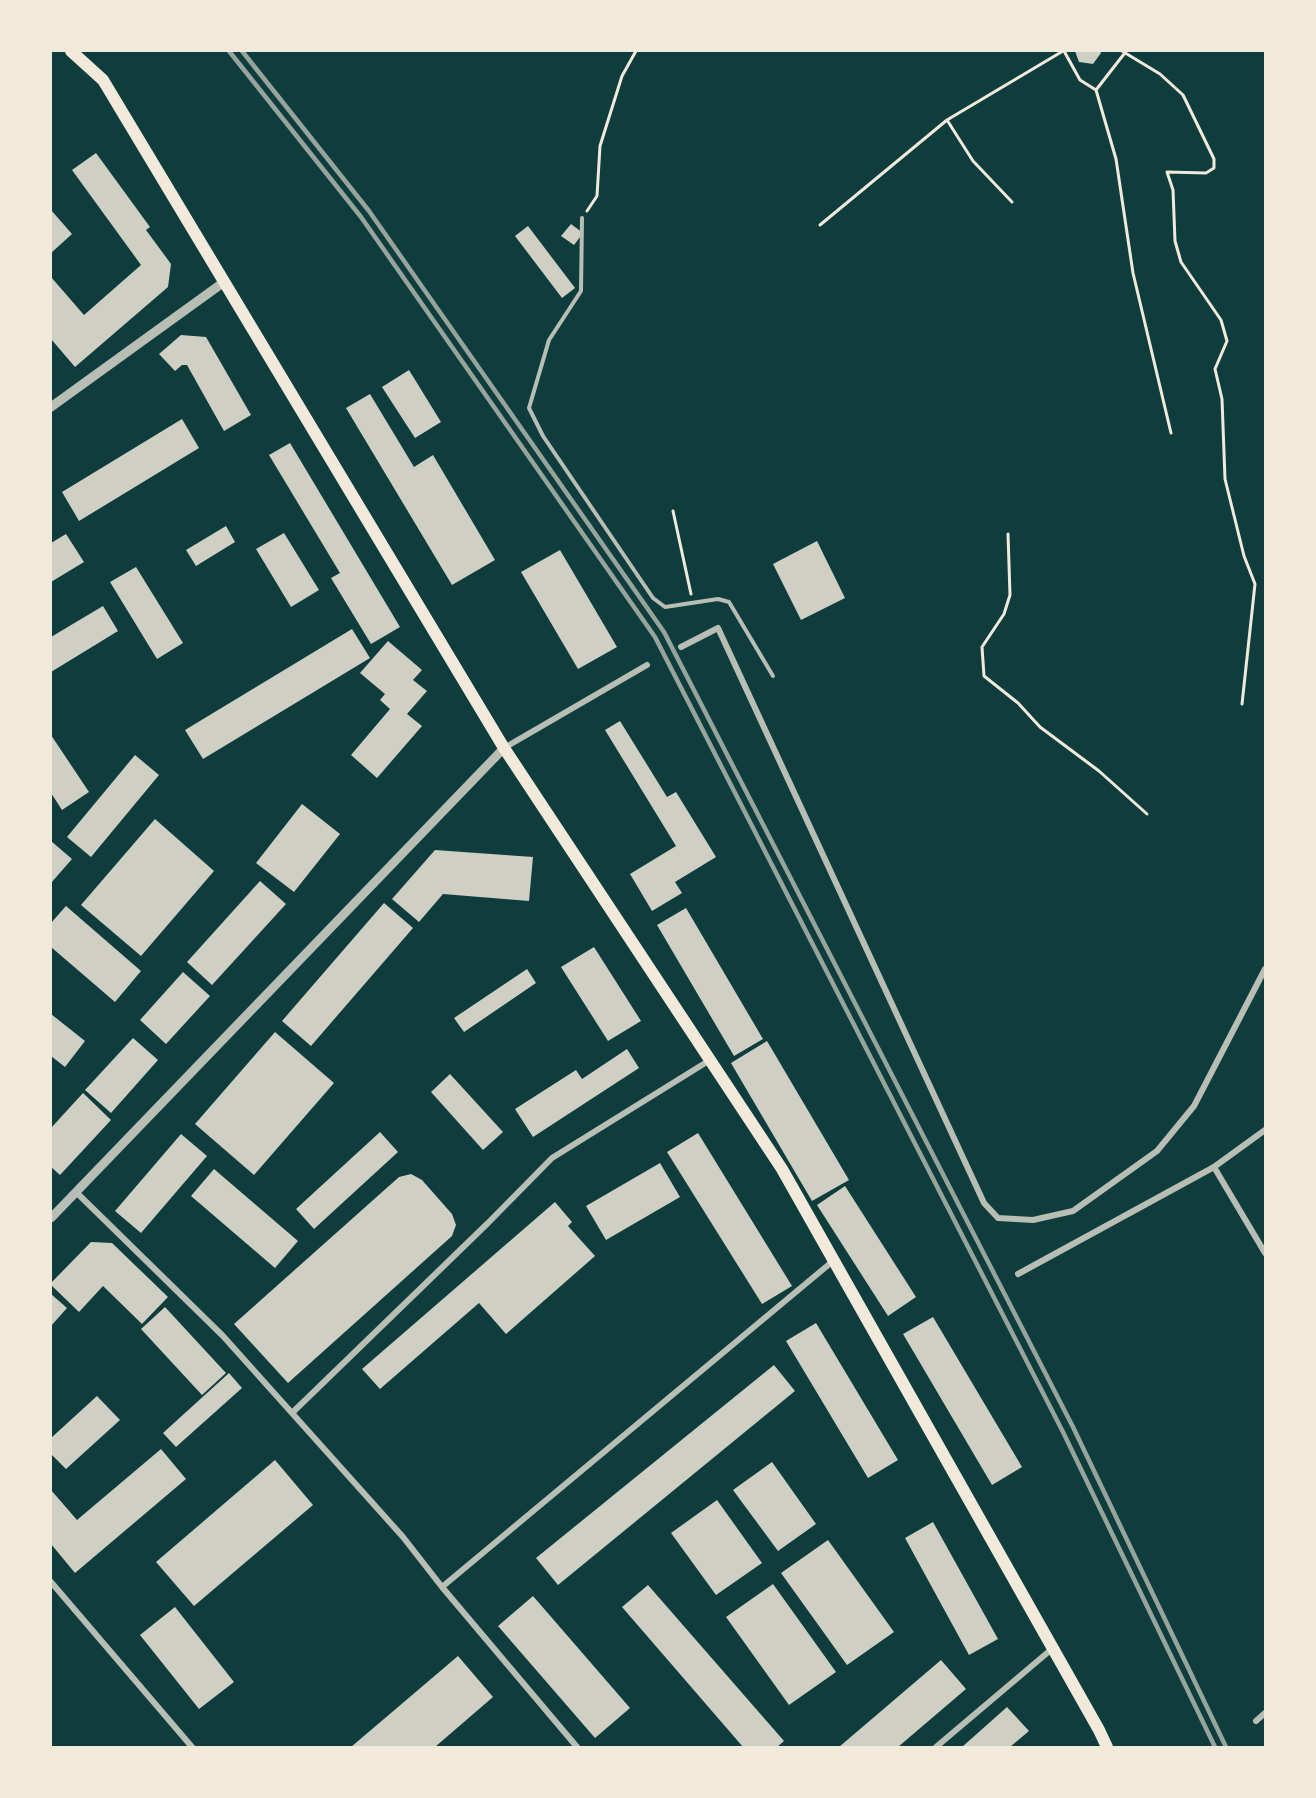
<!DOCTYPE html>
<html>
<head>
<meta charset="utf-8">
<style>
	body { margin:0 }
	#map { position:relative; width:1316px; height:1798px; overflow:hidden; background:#0f3d3e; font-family:Jost,sans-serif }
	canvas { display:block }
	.frame { position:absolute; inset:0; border:52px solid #f1e9da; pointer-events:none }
</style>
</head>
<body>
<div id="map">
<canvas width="1316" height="1798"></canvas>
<div class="frame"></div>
</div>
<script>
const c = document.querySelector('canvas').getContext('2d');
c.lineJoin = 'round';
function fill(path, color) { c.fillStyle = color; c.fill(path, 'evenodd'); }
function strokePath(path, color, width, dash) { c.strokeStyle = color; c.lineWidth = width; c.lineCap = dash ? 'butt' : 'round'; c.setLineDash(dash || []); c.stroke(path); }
fill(new Path2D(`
	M 1075,51 L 1100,51 L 1101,53 L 1093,64 L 1079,62 Z
	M 96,153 L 150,227 L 146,230 L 171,264 L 168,287 L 75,367 L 51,339 L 51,277 L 84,315 L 141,265 L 72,170 Z
	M 51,210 L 72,234 L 51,253 Z
	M 571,224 L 583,233 L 574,245 L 561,236 Z
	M 528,226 L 575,288 L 562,298 L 515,236 Z
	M 181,335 L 206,337 L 251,415 L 224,431 L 187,365 L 182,365 L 175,371 L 159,354 Z
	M 409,370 L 441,422 L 415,438 L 382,387 Z
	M 370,394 L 414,467 L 433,455 L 495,560 L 452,585 L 346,408 Z
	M 182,419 L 199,448 L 79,521 L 62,492 Z
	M 290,443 L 400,627 L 371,644 L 331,578 L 340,573 L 269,455 Z
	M 226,526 L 235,542 L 196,566 L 186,550 Z
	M 284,533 L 319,590 L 291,607 L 256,549 Z
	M 66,534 L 84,562 L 51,582 L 51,543 Z
	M 817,541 L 845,598 L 801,620 L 773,564 Z
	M 560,550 L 617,647 L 578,669 L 521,572 Z
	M 136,567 L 183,643 L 157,659 L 110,582 Z
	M 103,606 L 118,631 L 51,672 L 51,637 Z
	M 352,629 L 370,658 L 203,759 L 185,730 Z
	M 388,641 L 422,670 L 413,680 L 427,691 L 407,714 L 422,726 L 377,778 L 351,755 L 390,709 L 380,700 L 385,694 L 360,673 Z
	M 620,721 L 667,797 L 676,792 L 716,857 L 675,882 L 682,893 L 652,911 L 630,874 L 676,846 L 605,730 Z
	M 51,735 L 89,792 L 62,810 L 51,793 Z
	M 135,755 L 159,775 L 91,857 L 67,837 Z
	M 302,804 L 340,834 L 294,892 L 256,863 Z
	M 155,819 L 214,871 L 141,956 L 81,905 Z
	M 51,841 L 72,859 L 51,883 Z
	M 435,850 L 533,857 L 529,901 L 443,894 L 419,922 L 392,899 Z
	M 260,881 L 286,904 L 212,985 L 187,962 Z
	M 384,903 L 413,928 L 311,1046 L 282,1021 Z
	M 66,906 L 141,971 L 115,1002 L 51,947 L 51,923 Z
	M 686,908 L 763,1039 L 734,1056 L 657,925 Z
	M 594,947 L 641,1021 L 608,1041 L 561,967 Z
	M 527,969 L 536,983 L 464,1032 L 454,1018 Z
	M 183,972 L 210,996 L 166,1044 L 140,1020 Z
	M 51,1014 L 85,1041 L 65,1067 L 51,1056 Z
	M 275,1032 L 334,1083 L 254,1175 L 195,1124 Z
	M 133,1038 L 158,1060 L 111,1113 L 85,1090 Z
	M 767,1041 L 849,1180 L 812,1201 L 731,1063 Z
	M 627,1049 L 639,1068 L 533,1137 L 515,1109 L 576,1070 L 582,1079 Z
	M 450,1074 L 503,1132 L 483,1150 L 431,1092 Z
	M 83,1093 L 111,1120 L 60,1175 L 51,1167 L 51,1128 Z
	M 380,1132 L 398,1152 L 314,1229 L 296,1209 Z
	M 698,1133 L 792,1286 L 762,1304 L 667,1152 Z
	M 181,1134 L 207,1156 L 141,1233 L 115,1211 Z
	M 660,1163 L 680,1197 L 606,1240 L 586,1206 Z
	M 214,1169 L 298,1241 L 275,1268 L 191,1196 Z
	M 411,1174 L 422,1180 L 452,1214 L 456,1225 L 452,1236 L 288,1383 L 234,1324 L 399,1177 Z
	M 845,1186 L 916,1297 L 888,1316 L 817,1205 Z
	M 555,1202 L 572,1222 L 568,1226 L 595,1256 L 506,1334 L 479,1303 L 380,1389 L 362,1369 Z
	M 91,1242 L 112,1243 L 168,1297 L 142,1324 L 103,1286 L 79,1312 L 51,1285 L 51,1283 Z
	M 51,1294 L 67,1308 L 51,1326 Z
	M 165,1307 L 226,1373 L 202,1395 L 141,1329 Z
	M 933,1317 L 1022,1467 L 992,1485 L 903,1334 Z
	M 816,1323 L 898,1460 L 868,1478 L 786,1341 Z
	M 774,1365 L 795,1391 L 558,1585 L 536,1558 Z
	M 229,1373 L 242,1388 L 176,1447 L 163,1433 Z
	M 97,1396 L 120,1420 L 66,1469 L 51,1454 L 51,1438 Z
	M 161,1449 L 186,1479 L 75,1573 L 51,1544 L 51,1490 L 77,1520 Z
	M 275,1460 L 313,1505 L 194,1606 L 156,1562 Z
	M 772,1462 L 816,1524 L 778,1551 L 733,1490 Z
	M 717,1500 L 762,1563 L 716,1595 L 671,1533 Z
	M 933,1522 L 998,1639 L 969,1655 L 905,1538 Z
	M 828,1540 L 894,1632 L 847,1665 L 781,1573 Z
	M 773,1584 L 836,1672 L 789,1705 L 726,1617 Z
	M 648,1585 L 784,1741 L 777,1747 L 743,1747 L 622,1607 Z
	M 533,1596 L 630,1708 L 595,1738 L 498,1626 Z
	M 175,1607 L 234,1682 L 199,1709 L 140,1635 Z
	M 458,1656 L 493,1697 L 435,1747 L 351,1747 Z
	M 941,1660 L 966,1689 L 898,1747 L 839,1747 Z
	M 1007,1707 L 1029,1731 L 1010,1747 L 962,1747 Z`), '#cfcfc3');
strokePath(new Path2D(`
	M 1064,51 L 1080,80 L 1096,90
	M 1122,51 L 1160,74 L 1183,95 L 1214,159 L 1214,168 L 1206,173 L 1167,172 L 1173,190 L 1175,241 L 1181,262 L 1221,320 L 1227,341 L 1215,369 L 1222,399 L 1225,479 L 1244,556 L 1255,584 L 1242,704
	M 1124,54 L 1096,90 L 1116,159 L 1133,273 L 1171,433
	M 947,120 L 973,161 L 1012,202
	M 587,211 L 597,196 L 600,146 L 622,76 L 636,51
	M 820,225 L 947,120 L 1063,51
	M 673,511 L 691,594
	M 1008,534 L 1010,595 L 1004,614 L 982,647 L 984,676 L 1018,703 L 1040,727 L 1099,771 L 1147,814`), '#f1e9da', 3);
strokePath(new Path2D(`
	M 582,218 L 581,291 L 549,340 L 529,408 L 543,436 L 653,598 L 665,607 L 718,599 L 729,602 L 773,676`), '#b8beb3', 4);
strokePath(new Path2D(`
	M 681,647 L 718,628 L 984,1203 L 998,1218 L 1033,1220 L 1073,1211 L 1157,1151 L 1194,1106 L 1265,969
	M 504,748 L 647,665
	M 1214,1167 L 1265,1253
	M 77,1193 L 223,1336 L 403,1537 L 442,1587 L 577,1747
	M 1018,1274 L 1214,1167 L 1265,1130
	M 292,1413 L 488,1223 L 552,1158 L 710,1060
	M 51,1582 L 192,1747
	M 442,1587 L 833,1261
	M 1256,1721 L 1265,1713
	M 936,1747 L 1053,1648`), '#b8beb3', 6);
strokePath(new Path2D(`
	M 51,407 L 224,282
	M 51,1218 L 504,748`), '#b8beb3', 9);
strokePath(new Path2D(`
	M 71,51 L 103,80 L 504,748 L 782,1169 L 1099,1730 L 1107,1747`), '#f1e9da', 12);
strokePath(new Path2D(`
	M 229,51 L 361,217 L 655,637 L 1063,1432 L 1215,1747
	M 242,51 L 369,211 L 664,632 L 1073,1427 L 1226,1747`), '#97a49c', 4.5);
</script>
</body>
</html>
